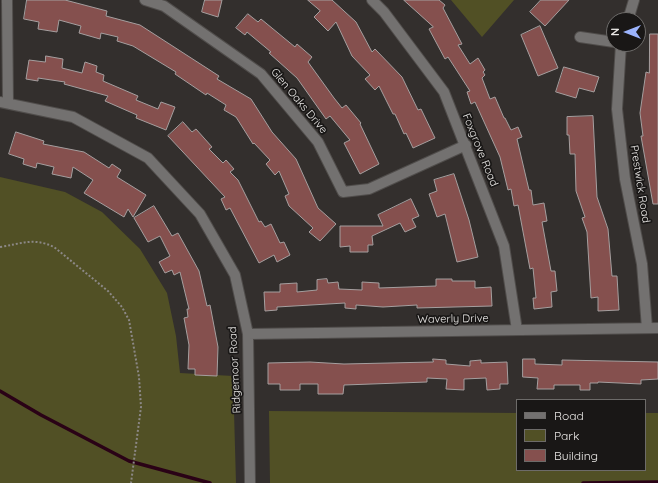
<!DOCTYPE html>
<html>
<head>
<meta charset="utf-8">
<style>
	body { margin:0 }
	#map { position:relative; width:658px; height:483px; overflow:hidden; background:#332f2d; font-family:Quicksand,sans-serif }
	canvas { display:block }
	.legend { position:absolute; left:516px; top:399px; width:130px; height:72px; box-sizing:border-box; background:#191716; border:1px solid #6d6b69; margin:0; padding:5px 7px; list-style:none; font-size:12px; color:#eae8e6 }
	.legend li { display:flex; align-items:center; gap:8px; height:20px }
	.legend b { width:20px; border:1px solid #6d6b69 }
	.north { position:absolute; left:606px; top:12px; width:40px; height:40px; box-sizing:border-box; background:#191716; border:1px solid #6d6b69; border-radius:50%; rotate:270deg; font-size:11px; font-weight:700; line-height:16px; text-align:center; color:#eae8e6 }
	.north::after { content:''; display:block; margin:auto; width:14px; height:18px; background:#9cb4fd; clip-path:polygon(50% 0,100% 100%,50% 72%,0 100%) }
</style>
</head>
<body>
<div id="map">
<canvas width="658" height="483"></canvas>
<ul class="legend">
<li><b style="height:5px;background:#737170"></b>Road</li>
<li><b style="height:11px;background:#515025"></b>Park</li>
<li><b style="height:11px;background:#85504e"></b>Building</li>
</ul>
<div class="north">N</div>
</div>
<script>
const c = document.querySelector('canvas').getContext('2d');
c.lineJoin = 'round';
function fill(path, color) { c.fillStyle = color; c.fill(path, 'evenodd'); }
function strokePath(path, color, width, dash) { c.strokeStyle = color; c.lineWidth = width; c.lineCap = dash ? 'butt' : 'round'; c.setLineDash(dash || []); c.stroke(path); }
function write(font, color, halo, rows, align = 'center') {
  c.font = font + ' Quicksand,sans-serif'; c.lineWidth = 3.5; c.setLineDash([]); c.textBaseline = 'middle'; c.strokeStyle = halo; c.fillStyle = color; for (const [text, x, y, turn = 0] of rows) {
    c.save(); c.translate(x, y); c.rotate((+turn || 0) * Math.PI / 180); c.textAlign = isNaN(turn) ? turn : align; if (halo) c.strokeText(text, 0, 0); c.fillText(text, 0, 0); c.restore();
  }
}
fill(new Path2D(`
	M 451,0 L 514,0 L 482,37 Z
	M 0,177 L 65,192 L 102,212 L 140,249 L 167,293 L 176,336 L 180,373 L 233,376 L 236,483 L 0,483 Z
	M 269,411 L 517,413 L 517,470 L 645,470 L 645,413 L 658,413 L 658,483 L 270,483 Z`), '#515025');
strokePath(new Path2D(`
	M 0,391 L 41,415 L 129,461 L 210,483
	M 583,483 L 658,482`), '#2a0216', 3.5);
const building = new Path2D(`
	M 27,0 L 65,0 L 107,11 L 106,16 L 140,25 L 219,76 L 217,79 L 251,99 L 272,132 L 296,159 L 318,208 L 336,224 L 320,241 L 309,232 L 313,228 L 289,206 L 285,196 L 289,194 L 279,171 L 275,175 L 266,164 L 270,160 L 254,143 L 253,144 L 236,117 L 224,110 L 226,105 L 207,93 L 206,95 L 175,74 L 176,72 L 133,46 L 117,41 L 118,37 L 101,33 L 100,39 L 79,33 L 81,26 L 59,20 L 57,32 L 38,29 L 39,22 L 24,19 Z
	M 205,0 L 222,0 L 218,17 L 202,12 Z
	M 308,0 L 332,0 L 356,22 L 372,52 L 375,49 L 402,77 L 418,110 L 421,109 L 435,138 L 413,148 L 406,133 L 404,134 L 395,114 L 393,114 L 379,86 L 375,90 L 365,79 L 370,75 L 352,56 L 336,22 L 328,31 L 314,17 L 320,11 Z
	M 404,0 L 439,0 L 445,5 L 443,8 L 462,44 L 458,45 L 470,64 L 478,58 L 485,70 L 483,72 L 485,75 L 482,78 L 490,99 L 495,97 L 504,118 L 505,118 L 511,130 L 518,127 L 522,137 L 517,139 L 529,190 L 531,190 L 533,205 L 544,203 L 547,221 L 542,222 L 551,271 L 555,271 L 557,291 L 551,292 L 552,307 L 534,309 L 533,298 L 536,298 L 533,268 L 530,269 L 518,205 L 514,206 L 511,189 L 508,190 L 500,157 L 475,102 L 471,104 L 467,92 L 470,91 L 448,57 L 445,59 L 429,29 L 433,27 Z
	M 541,0 L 569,0 L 545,26 L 530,12 Z
	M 248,14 L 258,22 L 261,19 L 295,47 L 297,44 L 312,57 L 308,62 L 334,98 L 342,108 L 346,105 L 361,123 L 360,124 L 379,164 L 360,174 L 344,143 L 350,140 L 330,116 L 326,119 L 297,78 L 269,53 L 271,52 L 247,32 L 245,35 L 236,28 Z
	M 540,26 L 558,68 L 538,76 L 521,35 Z
	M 650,34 L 658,34 L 658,204 L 653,204 L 641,136 L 643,136 L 640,113 L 646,72 L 649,73 Z
	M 46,56 L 63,59 L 62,68 L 82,73 L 85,62 L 97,66 L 96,72 L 104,75 L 103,81 L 138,96 L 136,100 L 158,109 L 161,102 L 175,107 L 166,130 L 136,118 L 137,115 L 105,101 L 108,96 L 64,84 L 65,82 L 38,78 L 38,81 L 26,79 L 29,60 L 45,62 Z
	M 564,67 L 599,77 L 594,92 L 579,88 L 576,98 L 556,92 Z
	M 593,116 L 597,197 L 608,229 L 612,276 L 617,276 L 619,310 L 598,311 L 598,297 L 591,298 L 587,232 L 582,218 L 585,217 L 576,191 L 575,154 L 570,154 L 569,135 L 567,135 L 567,117 Z
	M 183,122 L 192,132 L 196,129 L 212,147 L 209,149 L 223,163 L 226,160 L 234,169 L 230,172 L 238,180 L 259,222 L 261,221 L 265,227 L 271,224 L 280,243 L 284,242 L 290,255 L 277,262 L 274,255 L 259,263 L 230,208 L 226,210 L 221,199 L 225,197 L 168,136 Z
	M 16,132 L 44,141 L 43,144 L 84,152 L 109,168 L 112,164 L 121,170 L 117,177 L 146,195 L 133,217 L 128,209 L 124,217 L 84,193 L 93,180 L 73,167 L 71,178 L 52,174 L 54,167 L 37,163 L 36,168 L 23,164 L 24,159 L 9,154 Z
	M 454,174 L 469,220 L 478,257 L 457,262 L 445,214 L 437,217 L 429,194 L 437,191 L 434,180 Z
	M 411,199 L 419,216 L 412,219 L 416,227 L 405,232 L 400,223 L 372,236 L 373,245 L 368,245 L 368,252 L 350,252 L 350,246 L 340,247 L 340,226 L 383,226 L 378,215 Z
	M 154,206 L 172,236 L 178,233 L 199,271 L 207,306 L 210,305 L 218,347 L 217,376 L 195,375 L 195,369 L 188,369 L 189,345 L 184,318 L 188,317 L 187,309 L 189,309 L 180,272 L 174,275 L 172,270 L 165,273 L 159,262 L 170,256 L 160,236 L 148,242 L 134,218 Z
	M 327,279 L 328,283 L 338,282 L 339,289 L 362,290 L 362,282 L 379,283 L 379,288 L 436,286 L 436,279 L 452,279 L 452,281 L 475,281 L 475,288 L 491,287 L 492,306 L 417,308 L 417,305 L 383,307 L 356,305 L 356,309 L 345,308 L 345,303 L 277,307 L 277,310 L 265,311 L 264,292 L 280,292 L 280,284 L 297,283 L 297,292 L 317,290 L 317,280 Z
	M 433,359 L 446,360 L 446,364 L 470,366 L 470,361 L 481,360 L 481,363 L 507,362 L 508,384 L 500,384 L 500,389 L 487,390 L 486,378 L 464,379 L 464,390 L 446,389 L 447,379 L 427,378 L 427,382 L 344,385 L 343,394 L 318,394 L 318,384 L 300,384 L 300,390 L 280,390 L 280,384 L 268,384 L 268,363 L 310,362 L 344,364 L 433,362 Z
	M 523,359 L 535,359 L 535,364 L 562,365 L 562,360 L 658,362 L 658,379 L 641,380 L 641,384 L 598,382 L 598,383 L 590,383 L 590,390 L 580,390 L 580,385 L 554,385 L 554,389 L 537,389 L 538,378 L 523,377 Z`);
fill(building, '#85504e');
strokePath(building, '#a59f9f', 1);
const minor = new Path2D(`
	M 7,0 L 8,102
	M 145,0 L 164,6 L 261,74 L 318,142 L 343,192 L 369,189 L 466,145
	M 372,0 L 384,12 L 444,92 L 504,246 L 517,330
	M 628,20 L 634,0
	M 580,37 L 614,42
	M 621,44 L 617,109 L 625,179 L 642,264 L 647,328
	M 0,102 L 73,117 L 148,158 L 200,214 L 235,275 L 248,334 L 250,483
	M 248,334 L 658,328`);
strokePath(minor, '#504d4b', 12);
strokePath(new Path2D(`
	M 0,247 C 21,244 33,237 54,247 L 108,291 L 122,307 L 129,320 L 139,377 L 141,407 L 131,483`), '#8c8886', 2, [2, 2]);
strokePath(minor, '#737170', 10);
write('11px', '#eae8e6', '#191716', [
	["Glen Oaks Drive",299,101,50],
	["Foxgrove Road",480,150,68],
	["Prestwick Road",640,184,81],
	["Waverly Drive",453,319,-1],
	["Ridgemoor Road",235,370,-93]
]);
</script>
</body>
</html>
